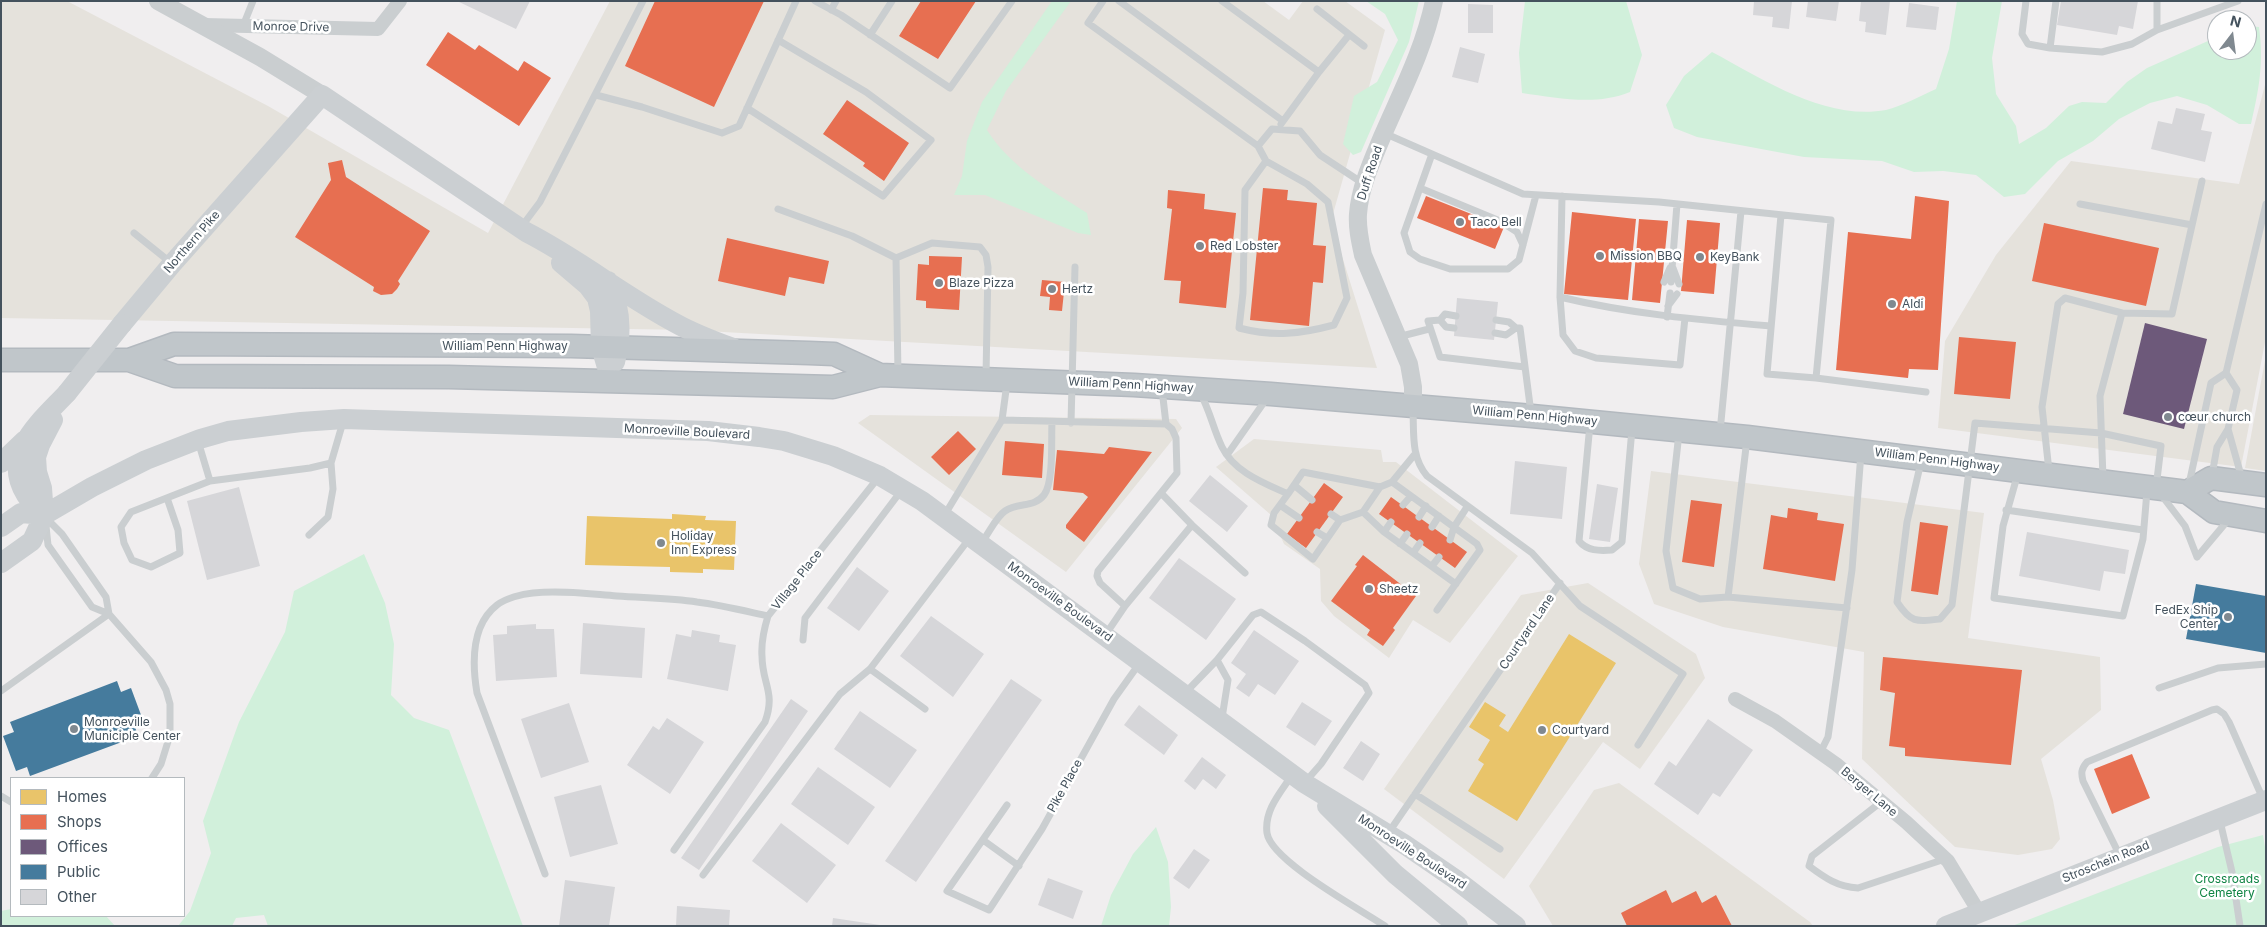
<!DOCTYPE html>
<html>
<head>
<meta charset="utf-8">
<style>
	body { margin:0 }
	#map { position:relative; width:2267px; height:927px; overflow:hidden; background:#f0eeef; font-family:Inter,sans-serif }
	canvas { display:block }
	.frame { position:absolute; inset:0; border:2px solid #44525d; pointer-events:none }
	.legend { position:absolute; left:10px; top:777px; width:175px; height:140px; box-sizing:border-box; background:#fff; border:1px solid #b4babe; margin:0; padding:6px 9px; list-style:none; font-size:15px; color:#44525d }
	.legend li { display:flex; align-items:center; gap:10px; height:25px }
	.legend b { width:25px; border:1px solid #b4babe }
	.north { position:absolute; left:2207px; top:10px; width:50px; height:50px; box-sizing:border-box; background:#fff; border:1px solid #b4babe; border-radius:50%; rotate:15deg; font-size:14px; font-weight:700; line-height:20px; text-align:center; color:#44525d }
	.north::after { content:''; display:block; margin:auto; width:18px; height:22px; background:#808990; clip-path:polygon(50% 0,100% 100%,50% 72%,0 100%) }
</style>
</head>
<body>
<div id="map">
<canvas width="2267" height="927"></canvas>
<div class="frame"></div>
<ul class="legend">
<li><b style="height:14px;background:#e9c46a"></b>Homes</li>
<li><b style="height:14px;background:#e76f51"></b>Shops</li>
<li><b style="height:14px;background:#6d597a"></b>Offices</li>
<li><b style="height:14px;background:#457b9d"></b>Public</li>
<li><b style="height:14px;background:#d6d6d9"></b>Other</li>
</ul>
<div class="north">N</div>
</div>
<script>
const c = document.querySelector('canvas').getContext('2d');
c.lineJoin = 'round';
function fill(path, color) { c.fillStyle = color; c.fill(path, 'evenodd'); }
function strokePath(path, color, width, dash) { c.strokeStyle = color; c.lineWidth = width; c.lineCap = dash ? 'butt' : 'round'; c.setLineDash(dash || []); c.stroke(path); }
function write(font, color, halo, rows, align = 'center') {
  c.font = font + ' Inter,sans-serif'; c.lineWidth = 5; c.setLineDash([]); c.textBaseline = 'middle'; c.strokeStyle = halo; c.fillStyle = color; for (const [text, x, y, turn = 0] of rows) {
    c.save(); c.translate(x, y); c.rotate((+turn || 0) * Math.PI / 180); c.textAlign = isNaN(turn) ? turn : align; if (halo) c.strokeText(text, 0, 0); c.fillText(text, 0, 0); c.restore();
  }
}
fill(new Path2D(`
	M 1,1 L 67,1 L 268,106 L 488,233 L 610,1 L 1263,1 L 1289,20 L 1303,1 L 1345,1 L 1385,30 L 1331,221 L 1377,368 L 687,330 L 1,318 Z
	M 2266,81 L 2266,337 L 2241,467 L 1938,428 L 1945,341 L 1996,255 L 2071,161 L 2239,184 Z
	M 2266,355 L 2266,471 L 2245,468 Z
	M 870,415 L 1176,419 L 1182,428 L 1066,572 L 858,423 Z
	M 1254,439 L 1381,450 L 1383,462 L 1396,462 L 1518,556 L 1450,643 L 1413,620 L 1389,658 L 1334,616 L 1321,601 L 1320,569 L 1284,544 L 1271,515 L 1216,467 Z
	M 1651,471 L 1984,513 L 1968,638 L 2100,657 L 2101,710 L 2041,759 L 2053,800 L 2060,839 L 2052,849 L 2018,855 L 1955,847 L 1862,759 L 1864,652 L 1723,627 L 1654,604 L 1639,564 Z
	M 1588,583 L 1696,654 L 1705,678 L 1640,769 L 1603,742 L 1504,879 L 1384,789 L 1521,595 Z
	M 1619,783 L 1810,922 L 1813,926 L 1553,926 L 1529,886 L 1594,790 Z`), '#e5e2dc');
fill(new Path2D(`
	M 1052,1 L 1071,1 L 1006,91 L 987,130 C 1010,167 1051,190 1087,213 L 1091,235 L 1078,233 L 985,195 L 954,195 L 962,176 L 967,141 L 982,102 Z
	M 1366,1 L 1419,1 L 1409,42 L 1361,152 L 1353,155 L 1343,144 L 1354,96 L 1377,82 L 1398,40 L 1385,14 Z
	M 1525,1 L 1626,1 L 1642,55 L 1630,92 C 1596,106 1558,98 1522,93 L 1519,53 Z
	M 1957,1 L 2002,1 L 1992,58 L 1996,94 L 2016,126 L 2019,144 L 2046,128 L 2069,106 L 2082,102 L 2106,103 L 2127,82 L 2147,68 L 2217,37 L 2217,50 L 2247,50 L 2247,26 L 2259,27 C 2264,63 2259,89 2251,124 L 2239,124 L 2207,105 L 2177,96 L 2150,103 L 2119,119 L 2093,141 L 2058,161 L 2025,194 L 2004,197 L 1976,175 L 1943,171 L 1914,172 L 1882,161 L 1804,157 L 1697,137 L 1674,128 L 1666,105 L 1684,76 L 1712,52 C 1763,79 1825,121 1886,110 C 1902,106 1920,96 1936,89 L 1949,49 Z
	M 364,554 L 385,603 L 394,644 L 391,695 L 414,718 L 449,730 L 523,926 L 268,926 L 264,915 L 236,918 L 232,926 L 178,926 L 190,911 L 211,853 L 203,821 L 239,722 L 285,632 L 294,591 Z
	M 1156,827 L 1168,862 L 1171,907 L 1169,926 L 1101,926 L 1111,895 L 1133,854 Z
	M 2263,835 L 2266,853 L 2266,926 L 2012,926 L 2218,847 Z
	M 11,909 L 11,916 L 106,916 L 115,926 L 1,926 L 1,911 Z`), '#d1f0db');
fill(new Path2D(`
	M 672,514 L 706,516 L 705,520 L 736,521 L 734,570 L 703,569 L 703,573 L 670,572 L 670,567 L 585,565 L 587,516 L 672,519 Z
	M 1569,634 L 1616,663 L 1517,821 L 1468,791 L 1484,764 L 1478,760 L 1490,740 L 1469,727 L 1485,702 L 1506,715 L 1499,726 L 1508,732 Z`), '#e9c46a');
fill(new Path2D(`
	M 655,1 L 764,1 L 714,107 L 625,66 Z
	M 921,1 L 976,1 L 938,59 L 899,36 Z
	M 448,32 L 475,50 L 479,45 L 518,71 L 524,61 L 551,78 L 519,126 L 426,65 Z
	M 847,100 L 909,143 L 884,181 L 863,166 L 865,163 L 823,134 Z
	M 342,160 L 346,177 L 430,231 L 398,281 L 400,284 L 397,289 L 392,294 L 381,295 L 373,291 L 374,287 L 295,237 L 331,180 L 328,163 Z
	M 1263,188 L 1288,190 L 1287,200 L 1317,203 L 1313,245 L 1326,246 L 1323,283 L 1313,282 L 1309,326 L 1250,320 Z
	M 1168,190 L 1205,194 L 1204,209 L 1236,213 L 1226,308 L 1179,303 L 1181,281 L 1164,280 L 1172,209 L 1167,208 Z
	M 1426,196 L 1504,227 L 1495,249 L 1417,218 Z
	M 1915,196 L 1949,201 L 1938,370 L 1909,369 L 1908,378 L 1836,370 L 1848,232 L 1911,239 Z
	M 1572,212 L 1636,219 L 1628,300 L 1564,294 Z
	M 1639,219 L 1668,221 L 1660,303 L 1632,300 Z
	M 1687,220 L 1720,223 L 1714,294 L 1681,291 Z
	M 2044,223 L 2159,248 L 2146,306 L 2032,281 Z
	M 727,238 L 829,261 L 824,284 L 789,277 L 785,296 L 718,281 Z
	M 929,256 L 962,257 L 959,310 L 926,308 L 926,301 L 916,300 L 918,264 L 929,265 Z
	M 1042,280 L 1065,282 L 1062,311 L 1049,310 L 1050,297 L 1040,296 Z
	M 1959,337 L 2016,342 L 2010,399 L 1954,394 Z
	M 958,431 L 976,449 L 949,475 L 931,457 Z
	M 1005,441 L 1044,444 L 1042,478 L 1002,475 Z
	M 1109,447 L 1152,452 L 1084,542 L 1066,528 L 1066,525 L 1088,497 L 1083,493 L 1053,490 L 1057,450 L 1104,454 Z
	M 1324,483 L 1343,497 L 1306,548 L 1287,534 Z
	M 1391,497 L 1467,552 L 1455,568 L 1379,514 Z
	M 1691,500 L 1722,504 L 1714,567 L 1682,562 Z
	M 1788,508 L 1818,513 L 1817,520 L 1844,524 L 1835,581 L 1763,569 L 1771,515 L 1787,518 Z
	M 1920,522 L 1948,526 L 1938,595 L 1911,591 Z
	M 1363,555 L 1416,596 L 1393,628 L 1395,630 L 1383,646 L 1367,635 L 1370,630 L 1331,601 L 1357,566 L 1355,565 Z
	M 1883,657 L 2022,670 L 2011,765 L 1905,756 L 1905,748 L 1889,746 L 1895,693 L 1880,690 Z
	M 2132,754 L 2150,798 L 2112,814 L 2094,769 Z
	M 1666,890 L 1672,903 L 1696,891 L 1702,903 L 1716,895 L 1732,926 L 1627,926 L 1621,913 Z`), '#e76f51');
fill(new Path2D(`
	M 2145,323 L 2207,339 L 2184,429 L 2123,414 Z`), '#6d597a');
fill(new Path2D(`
	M 2196,584 L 2266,596 L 2266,653 L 2186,639 Z
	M 117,681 L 121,692 L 131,688 L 144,723 L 135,727 L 138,736 L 30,776 L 27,767 L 16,771 L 3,736 L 14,732 L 10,722 Z`), '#457b9d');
fill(new Path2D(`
	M 457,1 L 530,1 L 516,29 Z
	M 1754,1 L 1792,1 L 1789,29 L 1772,27 L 1773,17 L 1753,15 Z
	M 1808,1 L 1839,1 L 1836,21 L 1806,17 Z
	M 1861,1 L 1890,1 L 1886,35 L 1865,32 L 1866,22 L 1859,21 Z
	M 2061,1 L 2138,1 L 2133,29 L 2119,26 L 2117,35 L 2057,25 Z
	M 1909,3 L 1939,7 L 1936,30 L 1906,27 Z
	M 1468,4 L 1493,5 L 1493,33 L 1468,33 Z
	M 1460,47 L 1485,54 L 1478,83 L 1452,77 Z
	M 2176,108 L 2205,114 L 2201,130 L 2212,132 L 2205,162 L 2151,149 L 2158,121 L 2172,124 Z
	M 1457,298 L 1498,302 L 1494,340 L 1454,336 Z
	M 1515,461 L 1567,467 L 1562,519 L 1510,514 Z
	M 1210,475 L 1248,506 L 1227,532 L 1189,501 Z
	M 1597,484 L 1618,488 L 1610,542 L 1589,539 Z
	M 239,487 L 260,566 L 207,580 L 187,501 Z
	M 2027,532 L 2129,550 L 2125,574 L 2104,571 L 2100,591 L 2019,576 Z
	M 1179,558 L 1236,599 L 1206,640 L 1149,598 Z
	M 857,567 L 889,591 L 859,631 L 827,608 Z
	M 931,616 L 984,654 L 953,697 L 900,656 Z
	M 583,623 L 645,628 L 642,678 L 580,674 Z
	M 536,624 L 536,629 L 554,629 L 557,677 L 496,681 L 493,635 L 507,634 L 507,626 Z
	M 692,630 L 720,635 L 719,642 L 736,645 L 728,691 L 667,679 L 676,634 L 691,637 Z
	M 1254,630 L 1299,661 L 1275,695 L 1258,684 L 1249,697 L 1236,688 L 1246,674 L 1231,663 Z
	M 1011,679 L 1042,700 L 916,882 L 885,861 Z
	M 791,699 L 808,711 L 699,870 L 681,858 Z
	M 1302,702 L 1332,721 L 1315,746 L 1286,727 Z
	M 569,703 L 589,762 L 541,778 L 521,719 Z
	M 1139,705 L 1178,735 L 1164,755 L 1124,725 Z
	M 860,711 L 917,750 L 890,788 L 834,749 Z
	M 667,718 L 704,742 L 670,794 L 627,765 L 653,726 L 659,730 Z
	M 1708,719 L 1753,750 L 1720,797 L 1713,793 L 1698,815 L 1654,784 L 1669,761 L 1676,766 Z
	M 1361,741 L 1380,754 L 1363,781 L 1343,768 Z
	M 1202,757 L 1226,775 L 1216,789 L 1203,779 L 1195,790 L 1184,781 Z
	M 818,767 L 875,807 L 848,845 L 791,804 Z
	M 601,785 L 618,844 L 570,857 L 554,797 Z
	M 781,823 L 836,865 L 807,903 L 752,861 Z
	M 1194,849 L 1210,860 L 1189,889 L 1173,878 Z
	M 1048,878 L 1083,891 L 1073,919 L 1038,905 Z
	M 565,880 L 615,887 L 609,926 L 559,926 Z
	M 677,906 L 730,910 L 729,926 L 676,926 Z
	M 833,918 L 880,925 L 880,926 L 832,926 Z`), '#d6d6d9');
const trunk = new Path2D(`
	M 1,360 L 129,360 L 175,376 L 449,377 L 833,387 L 880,375 L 1134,385 L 1271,394 L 1532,416 L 1747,437 L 2187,492 L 2214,512 L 2266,521
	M 129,360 L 174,344 L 571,346 L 809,353 L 834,354 L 880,375
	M 2187,492 L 2211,478 L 2266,485`);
strokePath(trunk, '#b3b9bf', 25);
strokePath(new Path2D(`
	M 815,1 L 841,15 L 950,88 L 1012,1
	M 1103,1 L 1088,23 L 1258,146
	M 1119,1 L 1283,121
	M 1222,1 L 1319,72 L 1281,124
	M 2026,1 L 2022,34 L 2028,44 L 2050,48 L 2056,1
	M 2157,1 L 2157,30 L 2238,1
	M 1317,9 L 1364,46
	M 831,10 L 836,1
	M 243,26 L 253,1
	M 870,35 L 892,1
	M 2050,48 L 2102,52 L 2132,44 L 2157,30
	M 1319,72 L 1349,35
	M 596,95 L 642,107 L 722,133 L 739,126 L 796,1
	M 747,108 L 883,196 L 931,140 L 866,92 L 778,40
	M 1384,133 L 1523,194 L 1659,202 L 1831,220 L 1816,378 L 1767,374 L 1781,215
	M 1432,154 L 1404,233 L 1410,252 L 1420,259 L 1450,269 L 1508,269 L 1519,260 L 1536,195
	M 1266,161 L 1245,190 L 1243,293 L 1239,328 C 1274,337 1300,334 1334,325 L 1347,298 L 1328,202 L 1307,184 L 1266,161 L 1258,146 L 1272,129 L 1300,131 L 1320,155 L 1364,184
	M 1420,188 L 1500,221 L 1517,232 L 1523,245
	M 1562,196 L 1560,297 L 1563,335 L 1575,351 L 1596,358 L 1680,365 L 1685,318
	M 2080,204 L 2192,225
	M 778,209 L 852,236 L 896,258
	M 522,226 L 540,202 L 643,1
	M 134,233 L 170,262
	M 1673,268 L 1679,284
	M 1664,282 L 1670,268
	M 1671,282 L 1677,204
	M 1560,297 C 1630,314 1700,320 1771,326
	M 1668,306 L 1677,294
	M 1456,316 L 1445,314 L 1440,320 L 1428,321 L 1440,357 L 1525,367
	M 1667,317 L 1670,293
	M 1440,320 L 1446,327 L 1454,328
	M 1496,320 L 1509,322 L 1516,328 L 1520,328 L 1531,413
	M 1495,333 L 1506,335 L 1516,328
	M 1398,337 L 1429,329
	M 898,373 L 896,258 L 932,243 L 980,247 L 986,255 L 988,267 L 986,376
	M 1816,378 L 1926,392
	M 1162,389 L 1166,424
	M 1200,393 C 1210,410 1213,429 1222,447 C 1234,472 1264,483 1288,494 L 1303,472 L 1380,487 L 1392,482 L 1415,454
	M 1413,410 C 1414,434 1411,457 1427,476 L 1532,553 L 1580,606 L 1683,674 L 1638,745
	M 1002,420 L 1166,424 L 1172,429 L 1176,438 L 1177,473 L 1098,571 L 1097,576 L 1100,583 L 1125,606 L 1106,634
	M 1071,423 L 1075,267
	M 1590,424 L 1579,541 C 1587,551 1599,551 1612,550 L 1622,542 L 1632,429
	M 2228,429 L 2242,479
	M 1720,432 L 1741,211
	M 1679,433 L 1666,551 L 1673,588 L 1700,599 L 1728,597 L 1747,439
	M 198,441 L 210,481
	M 1227,455 L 1267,398
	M 1921,462 L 1907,522 L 1897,602 C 1911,623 1916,622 1940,619 L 1952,605 L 1975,423 L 2101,433 L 2161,446 L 2156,488 L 2185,526 L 2197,557
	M 2049,471 L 2042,407 L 2058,304 L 2065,298 L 2122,313 L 2172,314 L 2202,181
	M 2018,473 L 2003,526 L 1994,598 L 2123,616 L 2143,539 L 2147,491
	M 2212,475 L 2217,447 L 2228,429 L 2237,390 L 2226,373
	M 2103,478 L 2100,396 L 2122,313
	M 1392,482 L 1477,544 L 1480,550 L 1437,610
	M 2189,484 L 2211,383 L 2226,373 L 2266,204
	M 1294,485 L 1312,500
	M 1161,493 L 1192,525 L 1245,573
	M 1288,494 L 1274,513 L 1271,525 L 1313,559 L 1340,520 L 1363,512 L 1380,487
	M 167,498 L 178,530 L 180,553 L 151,567 L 132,560 L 124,543 L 121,527 L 131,512 L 210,481 L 310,468 L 331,463
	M 1280,505 L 1299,518
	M 1403,505 L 1411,496
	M 2006,510 L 2143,530
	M 1363,512 L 1384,532 L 1456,584
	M 1331,514 L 1340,520
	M 944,516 L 1002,420 L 1007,383
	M 1419,517 L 1426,506
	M 46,518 L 62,534 L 106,597 L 109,614 L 151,662 L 166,690 L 170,704 L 170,735 L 161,764 L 152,778
	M 46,526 L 48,545 L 92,607 L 109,614
	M 1432,527 L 1439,516
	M 1317,532 L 1327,538
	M 1384,532 L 1391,522
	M 309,535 L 328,517 L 333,489 L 331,463 L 343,422
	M 1450,540 L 1454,527 L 1467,507
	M 982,542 C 989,533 996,517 1005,511 C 1018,502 1034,508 1044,495 C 1054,482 1051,439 1052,422
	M 1400,544 L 1407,534
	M 1413,553 L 1420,543
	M 2197,557 L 2229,519
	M 1432,566 L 1439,557
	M 1728,597 L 1847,608
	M 1125,606 L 1192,525
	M 803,640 L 805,618 L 901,491
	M 1217,660 L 1228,680 L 1222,718
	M 870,669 L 925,709
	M 2159,688 L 2218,668 L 2266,664
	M 1,691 L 109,614
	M 1185,693 L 1217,660 L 1253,615 L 1261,612 L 1305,641 L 1365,685 L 1369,693 L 1321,764 L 1306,781
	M 1820,753 L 1828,737 L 1852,570 L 1861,453
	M 1292,775 C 1281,792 1264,810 1267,833 C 1271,861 1360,909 1385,926
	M 1415,794 L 1500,849
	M 1,796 L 11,802
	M 1881,802 L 1812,856 L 1809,866 C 1825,878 1838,887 1858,888 L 1945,859
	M 1007,805 L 947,891 L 989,910 L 1042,829 L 1114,699 L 1139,664
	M 2220,821 L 2232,872 L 2240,926
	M 1389,832 L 1560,583
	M 983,840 L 1019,866
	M 674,850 L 765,722 C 776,692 762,684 762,656 C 761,642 764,629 768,616 L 878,478
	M 2120,856 L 2083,781 C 2081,773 2081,769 2087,762 L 2212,710 L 2217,709 L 2224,714 L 2229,722 L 2263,799
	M 545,874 L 477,693 C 472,663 471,625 497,605 C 506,598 522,594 533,593 C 561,590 590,594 617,596 C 644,598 671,598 697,602 C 721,605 745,611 768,616
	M 703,875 L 840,694 L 870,669 L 969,539`), '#caced0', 7);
strokePath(new Path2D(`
	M 204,25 L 378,29 L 400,1
	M 1735,699 L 1775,721 L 1836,764 L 1906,822 L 1948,861 L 1979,912`), '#caced0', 14);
strokePath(new Path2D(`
	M 158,1 L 260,57 L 322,95
	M 1413,405 L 1413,387 L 1409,364 L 1363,255 C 1360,241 1357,228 1358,214 C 1360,187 1372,161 1382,137 C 1401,93 1424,49 1434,1`), '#caced0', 18);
strokePath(new Path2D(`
	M 561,263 L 588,286 L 597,298 L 600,311 L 601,347 L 611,381
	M 608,281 C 621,306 622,335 615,362
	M 122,324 L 172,264 L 322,95 L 526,232 C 579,259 624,296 677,324 C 695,334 714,341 733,348
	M 1,463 L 25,440
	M 44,515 C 38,509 31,503 26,495 C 0,453 41,421 67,393
	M 44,515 L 42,488 L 37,472 L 36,457 L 40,445 L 53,420
	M 1,527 L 21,513 L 44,515
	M 1,563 L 32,541 L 44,515 L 92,487 L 146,460 L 200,439 L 228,431 L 301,422 L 344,419 L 708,431 L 759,437 L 784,441 L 833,456 L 880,476 L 922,501 L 1304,783 L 1404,844 L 1455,879 L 1516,926
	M 1327,806 L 1395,874 L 1458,926
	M 1946,926 L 2266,800`), '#cbcfd2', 20);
strokePath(trunk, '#c0c6ca', 22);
strokePath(new Path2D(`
	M 67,393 L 122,324`), '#cbcfd2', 20);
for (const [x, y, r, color] of [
	[1460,222,5,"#808990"],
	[1200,246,5,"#808990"],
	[1600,256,5,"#808990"],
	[1700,257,5,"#808990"],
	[939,283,5,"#808990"],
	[1052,289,5,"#808990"],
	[1892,304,5,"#808990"],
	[2168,417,5,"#808990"],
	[661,543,5,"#808990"],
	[1369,589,5,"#808990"],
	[2228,617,5,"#808990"],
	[74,729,5,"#808990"],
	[1542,730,5,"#808990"]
]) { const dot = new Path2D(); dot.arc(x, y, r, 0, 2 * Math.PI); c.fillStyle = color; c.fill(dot); strokePath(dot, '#fff', 2); }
write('12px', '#44525d', '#fff', [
	["Monroe Drive",291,27,1],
	["Duff Road",1370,173,-72],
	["Northern Pike",192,242,-49],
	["William Penn Highway",505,346],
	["William Penn Highway",1131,385,3],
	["William Penn Highway",1535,416,5],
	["Monroeville Boulevard",687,432,3],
	["William Penn Highway",1937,460,7],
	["Village Place",797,580,-52],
	["Monroeville Boulevard",1060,602,36],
	["Courtyard Lane",1527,632,-56],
	["Pike Place",1065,786,-61],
	["Berger Lane",1869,792,40],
	["Monroeville Boulevard",1412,852,33],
	["Stroschein Road",2106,862,-22]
]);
write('12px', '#44525d', '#fff', [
	["Taco Bell",1470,222],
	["Red Lobster",1210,246],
	["Mission BBQ",1610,256],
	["KeyBank",1710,257],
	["Blaze Pizza",949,283],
	["Hertz",1062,289],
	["Aldi",1902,304],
	["cœur church",2178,417],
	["Holiday",671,536],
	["Inn Express",671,550],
	["Sheetz",1379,589],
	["FedEx Ship",2218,610,"right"],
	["Center",2218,624,"right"],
	["Monroeville",84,722],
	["Municiple Center",84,736],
	["Courtyard",1552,730]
], 'left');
write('12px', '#0f8443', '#fff', [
	["Crossroads",2227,879],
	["Cemetery",2227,893]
]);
</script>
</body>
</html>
